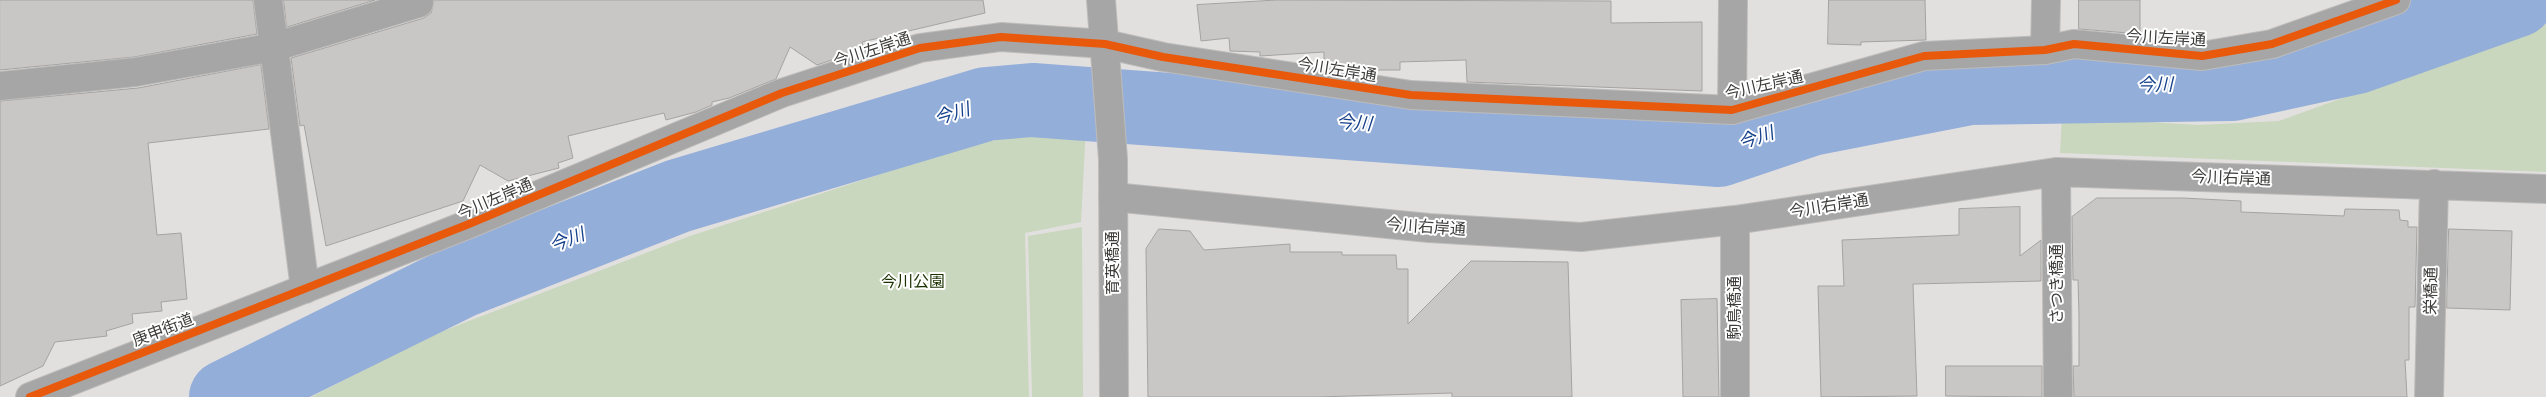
<!DOCTYPE html>
<html>
<head>
<meta charset="utf-8">
<style>
	body { margin:0 }
	canvas { display:block; background:#e2e0de }
</style>
</head>
<body>
<canvas width="2546" height="397"></canvas>
<script>
const c = document.querySelector('canvas').getContext('2d');
c.lineJoin = 'round';
function fill(path, color) { c.fillStyle = color; c.fill(path, 'evenodd'); }
function strokePath(path, color, width, dash) { c.strokeStyle = color; c.lineWidth = width; c.lineCap = dash ? 'butt' : 'round'; c.setLineDash(dash || []); c.stroke(path); }
function write(font, color, halo, rows, align = 'center') {
  c.font = font + ' Lato,"Noto Sans JP",sans-serif'; c.lineWidth = 4; c.setLineDash([]); c.textBaseline = 'middle'; c.strokeStyle = halo; c.fillStyle = color; for (const [text, x, y, turn = 0] of rows) {
    c.save(); c.translate(x, y); c.rotate((+turn || 0) * Math.PI / 180); c.textAlign = isNaN(turn) ? turn : align; if (halo) c.strokeText(text, 0, 0); c.fillText(text, 0, 0); c.restore();
  }
}
fill(new Path2D(`
	M 2546,24 L 2546,172 L 2060,153 L 2062,117 L 2199,125 L 2279,121 Z
	M 1086,127 L 1081,222 L 1025,233 L 1029,397 L 311,397 L 430,336 L 690,236 L 977,143 Z
	M 1082,227 L 1083,397 L 1032,397 L 1028,236 Z`), '#c9d7be');
strokePath(new Path2D(`
	M 226,397 L 461,281 L 678,196 L 986,104 L 1032,100 L 1719,150 L 1811,119 L 1970,88 L 2232,84 L 2356,57 L 2517,0`), '#94aeda', 74);
const building = new Path2D(`
	M 0,0 L 253,0 L 257,34 L 134,57 L 0,70 Z
	M 284,0 L 375,0 L 287,27 Z
	M 434,0 L 983,0 L 985,13 L 862,42 L 864,49 L 817,65 L 790,47 L 776,79 L 729,98 L 712,102 L 712,105 L 696,112 L 666,120 L 664,113 L 568,136 L 573,158 L 558,163 L 559,168 L 508,181 L 480,165 L 463,201 L 326,246 L 304,125 L 300,126 L 291,58 L 424,18 L 431,13 Z
	M 1277,0 L 1611,1 L 1611,23 L 1702,22 L 1702,91 L 1467,82 L 1466,60 L 1400,62 L 1400,70 L 1363,70 L 1363,65 L 1324,66 L 1324,52 L 1260,56 L 1260,52 L 1230,51 L 1229,38 L 1201,41 L 1197,5 Z
	M 1829,0 L 1925,0 L 1926,40 L 1861,42 L 1861,45 L 1828,44 Z
	M 2079,0 L 2140,0 L 2140,34 L 2079,29 Z
	M 261,65 L 269,129 L 148,143 L 157,235 L 181,233 L 187,299 L 161,302 L 162,311 L 132,314 L 133,323 L 106,331 L 107,336 L 55,342 L 43,366 L 0,386 L 0,101 L 138,88 Z
	M 2097,198 L 2183,198 L 2241,201 L 2241,212 L 2344,216 L 2345,209 L 2399,210 L 2400,220 L 2408,221 L 2408,227 L 2417,227 L 2415,307 L 2409,307 L 2409,360 L 2405,360 L 2407,397 L 2074,397 L 2073,366 L 2079,366 L 2079,316 L 2078,280 L 2073,280 L 2072,217 Z
	M 2020,207 L 2020,256 L 2041,240 L 2041,281 L 1913,284 L 1917,396 L 1821,397 L 1818,286 L 1844,286 L 1842,240 L 1959,235 L 1959,209 Z
	M 1159,229 L 1190,231 L 1204,250 L 1290,244 L 1290,252 L 1342,252 L 1342,255 L 1396,255 L 1397,269 L 1408,269 L 1408,324 L 1471,261 L 1568,262 L 1572,397 L 1452,397 L 1452,393 L 1317,397 L 1148,397 L 1146,249 Z
	M 2449,229 L 2512,231 L 2510,310 L 2447,308 Z
	M 1717,299 L 1719,397 L 1683,397 L 1681,300 Z
	M 1946,366 L 2042,366 L 2042,397 L 1946,396 Z`);
fill(building, '#c9c7c5');
strokePath(building, '#a4a3a2', 1);
const minor = new Path2D(`
	M 268,0 L 305,289
	M 2045,50 L 2046,0
	M 0,86 L 136,72 L 274,47 L 419,3
	M 1732,110 L 1733,0
	M 2056,172 L 2058,397
	M 1113,197 L 1429,228 L 1581,237 L 1735,220 L 2056,172 L 2546,189
	M 1735,220 L 1735,397
	M 30,397 L 469,224 L 782,93 L 920,48 L 1001,37 L 1105,44 L 1163,57 L 1411,95 L 1732,110 L 1924,56 L 2045,50 L 2074,44 L 2202,56 L 2272,44 L 2396,0
	M 2429,397 L 2434,184`);
const tertiary = new Path2D(`
	M 1101,0 L 1113,159 L 1114,397`);
strokePath(minor, '#bdbcbb', 30);
strokePath(tertiary, '#bdbcbb', 30);
strokePath(minor, '#a7a6a6', 28);
strokePath(tertiary, '#a7a6a6', 28);
strokePath(new Path2D(`
	M 30,397 L 469,224 L 782,93 L 920,48 L 1001,37 L 1105,44 L 1163,57 L 1411,95 L 1732,110 L 1924,56 L 2045,50 L 2074,44 L 2202,56 L 2272,44 L 2396,0`), '#e8590c', 8);
write('16px', '#3d3c3b', '#fff', [
	["今川左岸通",2166,38,3],
	["今川左岸通",872,50,-18],
	["今川左岸通",1337,70,9],
	["今川左岸通",1764,85,-13],
	["今川右岸通",2231,178,2],
	["今川左岸通",495,199,-23],
	["今川右岸通",1829,206,-9],
	["今川右岸通",1426,227,4],
	["育英橋通",1113,263,-90],
	["さつき橋通",2057,284,-90],
	["栄橋通",2431,291,-89],
	["駒鳥橋通",1735,308,-90],
	["庚申街道",163,330,-21]
]);
write('16px', '#1a3200', '#fff', [
	["今川公園",913,282]
]);
write('italic 18px', '#15408b', '#fff', [
	["今川",2155,85,-1],
	["今川",952,114,-17],
	["今川",1354,123,4],
	["今川",1756,138,-19],
	["今川",567,240,-21]
]);
</script>
</body>
</html>
